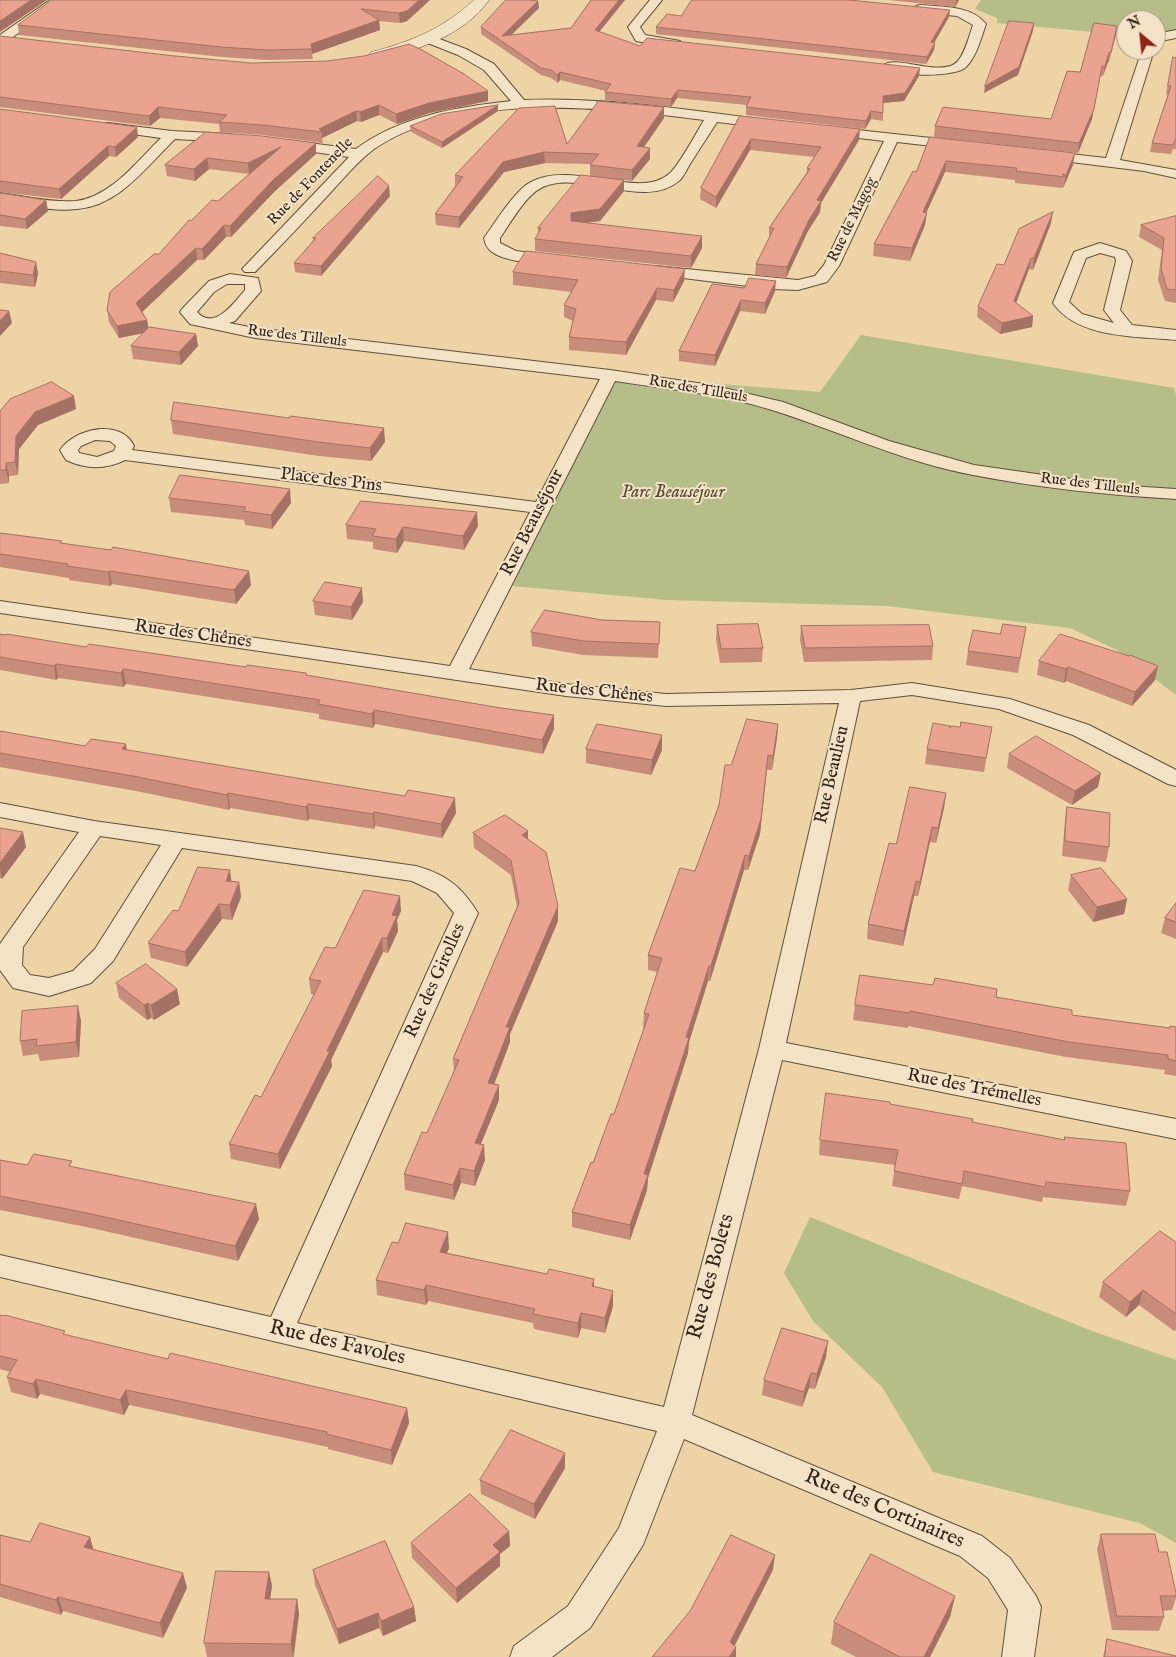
<!DOCTYPE html>
<html>
<head>
<meta charset="utf-8">
<style>
	body { margin:0 }
	#map { position:relative; width:1176px; height:1657px; overflow:hidden; background:#edd3a6; font-family:"IM FELL English",serif }
	canvas { display:block }
	.north { position:absolute; left:1116px; top:10px; width:50px; height:50px; box-sizing:border-box; background:#f3e2c5; border:1px solid #a59681; border-radius:50%; rotate:332deg; font-size:14px; font-weight:700; line-height:20px; text-align:center; color:#30251b }
	.north::after { content:''; display:block; margin:auto; width:18px; height:22px; background:#8f2418; clip-path:polygon(50% 0,100% 100%,50% 72%,0 100%) }
</style>
</head>
<body>
<div id="map">
<canvas width="1176" height="1657"></canvas>
<div class="north">N</div>
</div>
<script>
const c = document.querySelector('canvas').getContext('2d');
c.lineJoin = 'round';
function fill(path, color) { c.fillStyle = color; c.fill(path, 'evenodd'); }
function strokePath(path, color, width, dash) { c.strokeStyle = color; c.lineWidth = width; c.lineCap = dash ? 'butt' : 'round'; c.setLineDash(dash || []); c.stroke(path); }
function write(font, color, halo, rows, align = 'center') {
  c.font = font + ' "IM FELL English",serif'; c.lineWidth = 4; c.setLineDash([]); c.textBaseline = 'middle'; c.strokeStyle = halo; c.fillStyle = color; for (const [text, x, y, turn = 0] of rows) {
    c.save(); c.translate(x, y); c.rotate((+turn || 0) * Math.PI / 180); c.textAlign = isNaN(turn) ? turn : align; if (halo) c.strokeText(text, 0, 0); c.fillText(text, 0, 0); c.restore();
  }
}
fill(new Path2D(`
	M 981,0 L 1176,0 L 1176,34 L 1156,37 L 1156,20 L 1126,20 L 1126,35 L 997,23 L 997,18 L 975,9 Z
	M 861,335 L 1174,388 L 1176,395 L 1176,695 L 1117,650 L 1070,628 L 887,606 L 667,600 L 501,585 L 610,375 L 820,392 Z
	M 810,1217 L 1092,1331 L 1176,1360 L 1176,1543 L 1140,1523 L 933,1472 L 882,1387 L 813,1321 L 784,1273 Z`), '#b5bd89');
const minor = new Path2D(`
	M 50,0 L 64,0 L 6,42 L 0,42 L 0,35 Z
	M 650,0 L 662,0 L 640,27 L 645,35 L 680,41 L 682,44 L 680,47 L 676,48 L 636,41 L 628,27 Z
	M 920,5 C 942,7 971,5 986,24 C 981,38 977,56 966,67 C 955,78 892,77 883,66 C 894,53 942,79 958,61 C 966,51 969,36 973,25 L 957,16 L 916,12 L 914,9 L 916,6 Z
	M 1176,30 L 1176,38 L 1156,42 L 1156,34 Z
	M 429,35 L 466,49 L 494,64 L 524,100 C 606,97 687,110 768,120 L 775,124 L 768,128 L 717,122 C 708,136 699,150 690,164 C 687,169 684,176 680,180 C 644,212 580,168 541,188 C 525,196 510,224 500,238 L 500,243 L 516,251 L 559,257 L 562,260 L 559,263 C 545,267 504,261 492,252 C 487,248 485,244 484,238 C 495,223 515,190 531,182 C 572,160 639,200 669,174 C 678,167 697,132 704,120 C 607,107 459,91 374,149 C 358,161 345,177 331,192 C 306,219 281,246 255,272 L 245,272 L 242,269 L 245,266 L 349,157 L 285,148 L 280,147 L 278,144 L 280,141 L 285,140 L 356,149 C 400,116 457,107 511,101 L 484,70 L 458,55 L 425,42 L 423,39 Z
	M 1142,50 L 1154,50 L 1120,160 L 1176,170 L 1176,178 L 1144,171 L 1038,158 L 1036,155 L 1043,151 L 1106,158 Z
	M 108,123 L 172,131 L 231,134 L 238,138 L 231,142 L 175,139 C 147,166 119,206 77,209 C 52,212 25,205 0,201 L 0,193 C 24,196 52,203 76,201 C 111,197 138,160 161,138 L 103,130 L 101,127 L 103,124 Z
	M 829,127 L 959,141 L 966,145 L 959,149 L 897,142 L 839,266 L 827,282 L 798,290 L 773,289 L 650,274 L 647,271 L 650,268 L 655,266 L 798,280 L 815,276 L 824,265 L 884,141 L 824,134 L 822,131 L 824,128 Z
	M 1100,243 L 1126,251 L 1132,261 L 1120,310 L 1132,325 L 1176,330 L 1176,340 C 1137,336 1078,339 1053,303 L 1074,252 ZM 1100,253 L 1115,257 L 1116,261 L 1104,310 L 1114,323 L 1082,314 L 1069,302 L 1086,258 Z
	M 230,274 L 258,278 L 261,291 L 235,321 L 229,323 L 255,328 L 610,370 L 711,385 L 783,402 L 889,441 L 974,465 L 1113,485 L 1176,489 L 1176,499 C 1108,495 1040,488 973,475 C 903,462 839,431 772,410 C 721,394 668,389 615,381 L 469,669 L 566,684 L 666,694 L 851,690 L 912,683 L 1010,699 L 1089,725 L 1176,770 L 1176,786 L 1168,784 L 1073,735 L 999,709 L 912,695 L 860,701 L 786,1043 L 1176,1119 L 1176,1139 L 782,1060 L 692,1415 L 982,1536 L 1010,1558 L 1036,1596 L 1041,1607 L 1034,1657 L 1002,1657 L 1008,1610 L 988,1578 L 960,1556 L 684,1439 L 643,1545 L 590,1628 L 552,1657 L 510,1657 L 514,1646 L 568,1606 L 619,1528 L 657,1431 L 0,1277 L 0,1255 L 271,1317 L 454,913 L 437,893 L 412,881 L 182,848 L 113,961 L 91,983 L 49,996 L 13,988 L 0,970 L 0,944 L 79,832 L 0,817 L 0,803 L 94,821 L 416,866 C 447,875 461,886 478,913 L 297,1323 L 664,1407 L 759,1049 L 839,703 L 666,706 L 566,696 L 0,613 L 0,601 L 450,666 L 530,512 L 125,460 C 105,470 85,469 66,460 L 60,450 C 75,428 121,418 134,446 L 132,450 L 536,502 L 600,379 L 255,338 L 190,324 L 180,312 L 182,309 L 209,281 ZM 227,284 L 245,284 L 245,290 C 234,303 214,331 197,312 L 214,292 ZM 95,440 L 110,441 L 116,446 L 114,451 L 97,457 L 79,453 L 78,450 L 81,446 ZM 100,836 L 161,845 L 95,949 L 73,971 L 49,978 L 30,975 L 22,965 L 23,947 Z`);
const tertiary = new Path2D(`
	M 474,0 L 489,0 C 464,36 417,50 377,60 L 371,58 L 369,55 L 371,52 C 411,42 444,28 474,0 Z`);
strokePath(minor, '#5f503e', 2);
strokePath(tertiary, '#5f503e', 1);
fill(minor, '#f3e2c5');
fill(tertiary, '#f3e2c5');
fill(new Path2D(`
	M 52,0 L 430,0 L 407,21 L 400,23 L 379,21 L 380,30 L 312,54 L 313,59 L 268,60 L 222,57 L 19,35 L 18,25 Z
	M 591,0 L 625,0 L 599,32 L 640,46 L 919,76 L 904,101 L 883,103 L 883,121 L 871,119 L 865,129 L 746,115 L 746,107 L 747,105 L 677,98 L 671,107 L 605,100 L 605,92 L 606,91 L 560,80 L 558,83 L 551,78 L 541,75 L 481,34 L 481,27 L 538,1 L 539,8 L 511,35 L 571,28 Z
	M 888,0 L 959,0 L 955,7 Z
	M 681,16 L 949,17 L 934,42 L 935,43 L 934,50 L 926,64 L 656,34 L 656,27 Z
	M 1117,26 L 1109,62 L 1108,62 L 1103,76 L 1100,76 L 1092,119 L 1078,153 L 934,137 L 935,126 L 1051,119 L 1080,72 Z
	M 0,36 L 488,101 L 429,113 L 397,124 L 379,115 L 361,122 L 357,121 L 322,138 L 323,143 L 263,135 L 220,132 L 219,124 L 160,118 L 150,126 L 0,107 Z
	M 1173,57 L 1176,58 L 1176,57 L 1176,149 L 1173,149 L 1171,154 L 1150,152 L 1152,143 L 1168,95 L 1166,94 Z
	M 498,105 L 498,111 L 442,148 L 411,132 L 410,126 Z
	M 0,109 L 138,137 L 116,157 L 109,156 L 61,199 L 0,192 Z
	M 740,116 L 859,140 L 821,203 L 820,212 L 808,231 L 786,278 L 755,275 L 756,264 L 769,239 L 769,228 L 807,172 L 807,168 L 814,157 L 750,150 L 716,208 L 700,199 L 701,188 Z
	M 664,118 L 644,147 L 650,159 L 632,181 L 624,180 L 624,191 L 600,221 L 587,223 L 702,248 L 691,268 L 535,251 L 535,239 L 538,234 L 538,228 L 590,176 L 590,164 L 545,163 L 504,172 L 459,228 L 436,225 L 435,214 L 455,186 L 455,175 L 567,144 Z
	M 206,132 L 316,154 L 274,192 L 231,237 L 226,237 L 204,260 L 197,260 L 142,312 L 147,320 L 148,328 L 196,334 L 198,346 L 181,365 L 133,359 L 131,346 L 144,333 L 119,338 L 109,322 L 107,310 L 191,221 L 218,201 L 249,174 L 209,169 L 195,181 L 167,176 L 165,165 Z
	M 930,137 L 1073,165 L 1063,188 L 1015,183 L 1015,180 L 945,172 L 926,213 L 925,225 L 910,261 L 873,256 L 874,244 L 916,172 Z
	M 0,193 L 46,200 L 48,211 L 27,229 L 0,226 Z
	M 390,196 L 321,276 L 295,272 L 294,263 L 313,241 L 313,238 Z
	M 1176,216 L 1176,303 L 1165,301 L 1158,280 L 1162,250 L 1139,237 L 1141,225 Z
	M 1051,223 L 1033,270 L 1029,269 L 1016,303 L 1033,316 L 1032,327 L 1000,334 L 977,317 L 978,306 L 1004,265 Z
	M 0,253 L 36,262 L 38,274 L 35,287 L 0,283 Z
	M 513,272 L 684,281 L 673,302 L 656,300 L 626,355 L 569,350 L 569,337 L 573,321 L 564,317 L 564,305 L 572,292 L 513,285 Z
	M 712,284 L 775,291 L 765,314 L 740,311 L 715,366 L 679,361 L 679,351 Z
	M 76,409 L 38,425 L 19,449 L 18,475 L 9,476 L 9,483 L 0,484 L 0,411 Z
	M 171,420 L 385,442 L 371,461 L 319,456 L 173,434 Z
	M 169,498 L 291,503 L 272,529 L 245,525 L 244,520 L 171,512 Z
	M 346,525 L 478,526 L 464,550 L 404,541 L 397,553 L 373,549 L 373,542 L 347,539 Z
	M 0,533 L 62,543 L 251,585 L 236,604 L 112,584 L 110,586 L 69,580 L 69,578 L 0,567 Z
	M 313,601 L 363,602 L 352,620 L 315,615 Z
	M 602,620 L 660,622 L 658,658 L 583,655 L 532,646 L 531,632 Z
	M 717,625 L 763,648 L 762,662 L 720,663 L 716,639 Z
	M 801,626 L 933,646 L 932,660 L 804,662 L 800,640 Z
	M 1026,627 L 1018,673 L 966,665 L 968,651 L 1000,634 Z
	M 0,634 L 86,647 L 246,667 L 306,673 L 307,675 L 501,708 L 554,715 L 554,729 L 543,754 L 375,724 L 373,728 L 319,719 L 319,714 L 126,684 L 123,687 L 58,678 L 56,680 L 0,670 Z
	M 1039,661 L 1158,666 L 1155,680 L 1132,706 L 1066,681 L 1064,683 L 1037,675 Z
	M 778,724 L 777,738 L 772,770 L 767,770 L 760,834 L 748,870 L 744,870 L 710,981 L 708,981 L 689,1042 L 688,1053 L 648,1178 L 647,1190 L 630,1240 L 572,1227 L 572,1212 L 614,1114 L 644,1028 L 643,1028 L 644,1013 L 657,972 L 648,970 L 648,955 L 695,871 L 719,805 L 731,765 Z
	M 960,727 L 992,727 L 984,772 L 925,764 L 927,749 L 950,728 Z
	M 0,731 L 85,746 L 127,750 L 456,813 L 442,838 L 375,826 L 374,829 L 309,819 L 308,821 L 230,808 L 229,810 L 136,791 L 0,767 Z
	M 662,735 L 662,750 L 651,775 L 586,763 L 586,749 Z
	M 1009,754 L 1098,787 L 1072,805 L 1007,768 Z
	M 946,793 L 944,808 L 936,843 L 930,842 L 918,896 L 914,896 L 903,946 L 867,939 L 868,924 L 896,844 Z
	M 1067,807 L 1109,847 L 1106,862 L 1062,856 L 1065,821 Z
	M 0,828 L 26,847 L 2,879 L 0,878 Z
	M 528,831 L 528,838 L 558,921 L 510,1034 L 510,1042 L 494,1084 L 499,1085 L 499,1100 L 481,1144 L 485,1160 L 475,1186 L 461,1183 L 454,1200 L 405,1190 L 404,1174 L 427,1133 L 454,1072 L 453,1059 L 517,907 L 511,875 L 474,848 L 473,833 Z
	M 1071,875 L 1127,899 L 1124,914 L 1093,922 L 1068,890 Z
	M 232,882 L 239,882 L 241,897 L 232,920 L 222,919 L 187,967 L 151,958 L 148,943 L 178,911 Z
	M 1176,903 L 1176,939 L 1161,933 L 1165,918 Z
	M 401,911 L 397,920 L 398,931 L 388,953 L 383,952 L 331,1060 L 332,1066 L 280,1169 L 231,1159 L 229,1144 L 261,1097 L 314,995 L 311,994 L 309,979 L 335,948 Z
	M 116,983 L 180,1004 L 154,1020 L 151,1018 L 147,1020 L 119,998 Z
	M 996,997 L 1072,1015 L 1170,1028 L 1176,1027 L 1176,1076 L 1164,1074 L 1165,1070 L 1066,1057 L 908,1026 L 908,1028 L 853,1020 L 855,1005 Z
	M 81,1021 L 79,1057 L 40,1061 L 38,1054 L 23,1056 L 20,1041 Z
	M 890,1104 L 972,1122 L 1064,1140 L 1064,1137 L 1130,1191 L 1126,1206 L 1043,1197 L 1042,1202 L 962,1186 L 959,1199 L 892,1186 L 895,1165 L 819,1155 L 820,1140 Z
	M 0,1160 L 27,1165 L 73,1167 L 259,1219 L 238,1261 L 91,1228 L 0,1210 Z
	M 1176,1242 L 1176,1330 L 1174,1331 L 1139,1305 L 1126,1317 L 1099,1297 L 1103,1282 Z
	M 398,1243 L 449,1248 L 447,1253 L 547,1274 L 594,1279 L 594,1287 L 613,1306 L 605,1333 L 581,1328 L 578,1338 L 534,1329 L 533,1323 L 428,1301 L 426,1305 L 377,1295 L 376,1280 Z
	M 0,1315 L 66,1335 L 168,1359 L 407,1408 L 409,1423 L 392,1465 L 328,1449 L 328,1447 L 129,1405 L 124,1415 L 40,1394 L 37,1399 L 11,1392 L 7,1377 L 10,1372 L 0,1369 Z
	M 826,1357 L 815,1389 L 809,1388 L 802,1407 L 762,1395 L 764,1380 Z
	M 565,1468 L 535,1519 L 481,1494 L 480,1480 Z
	M 509,1531 L 510,1546 L 500,1554 L 500,1566 L 457,1603 L 412,1558 L 411,1543 Z
	M 1101,1534 L 1159,1552 L 1176,1593 L 1176,1598 L 1172,1610 L 1163,1611 L 1164,1617 L 1159,1631 L 1112,1630 L 1097,1549 Z
	M 0,1535 L 30,1542 L 90,1537 L 93,1549 L 187,1588 L 163,1638 L 63,1611 L 61,1615 L 0,1597 Z
	M 313,1570 L 414,1607 L 416,1621 L 383,1636 L 379,1628 L 339,1644 L 315,1585 Z
	M 269,1572 L 272,1586 L 270,1599 L 297,1599 L 299,1614 L 294,1657 L 207,1657 L 204,1643 Z
	M 955,1596 L 950,1617 L 930,1657 L 856,1657 L 831,1644 L 834,1622 Z
	M 1107,1639 L 1176,1657 L 1103,1657 Z`), '#c88c7b');
fill(new Path2D(`
	M 31,0 L 47,0 L 0,32 L 0,21 Z
	M 419,0 L 430,0 L 407,21 L 400,23 L 399,13 Z
	M 619,0 L 625,0 L 595,37 L 595,30 Z
	M 956,0 L 959,0 L 955,7 Z
	M 538,1 L 539,8 L 504,42 L 502,36 Z
	M 950,10 L 949,17 L 930,50 L 931,42 Z
	M 379,20 L 380,30 L 312,54 L 311,44 Z
	M 1034,23 L 1033,31 L 1018,75 L 984,93 L 985,86 Z
	M 1117,26 L 1116,35 L 1109,62 L 1111,52 Z
	M 935,43 L 934,50 L 926,64 L 927,57 Z
	M 1109,52 L 1108,62 L 1103,76 L 1105,66 Z
	M 920,68 L 919,76 L 904,101 L 882,103 L 883,96 Z
	M 560,72 L 560,80 L 558,83 L 557,75 Z
	M 1100,76 L 1092,119 L 1078,153 L 1079,143 Z
	M 678,90 L 677,98 L 671,107 L 671,99 Z
	M 488,91 L 488,101 L 429,113 L 397,124 L 396,114 L 429,103 Z
	M 379,105 L 379,115 L 361,122 L 360,112 Z
	M 498,105 L 498,111 L 442,148 L 442,142 Z
	M 158,107 L 160,118 L 150,126 L 149,116 Z
	M 664,107 L 664,118 L 637,157 L 637,146 Z
	M 356,111 L 357,121 L 322,138 L 322,132 L 319,129 Z
	M 871,111 L 871,119 L 865,129 L 866,121 Z
	M 137,127 L 138,137 L 116,157 L 115,147 Z
	M 860,129 L 859,140 L 821,203 L 820,212 L 808,231 L 786,278 L 787,267 L 817,200 Z
	M 751,139 L 750,150 L 716,208 L 716,197 Z
	M 316,143 L 316,154 L 274,192 L 231,237 L 230,226 L 273,180 Z
	M 108,146 L 109,156 L 61,199 L 59,189 Z
	M 281,147 L 249,174 L 248,163 Z
	M 650,148 L 650,159 L 632,181 L 632,170 Z
	M 544,152 L 545,163 L 504,172 L 459,228 L 459,217 L 503,162 Z
	M 1075,153 L 1073,165 L 1064,186 L 1066,175 Z
	M 207,158 L 209,169 L 195,181 L 194,169 Z
	M 946,161 L 945,172 L 921,224 L 923,212 Z
	M 624,180 L 624,191 L 600,221 L 571,224 L 571,213 Z
	M 389,186 L 390,196 L 321,276 L 321,266 Z
	M 46,200 L 48,211 L 27,229 L 25,219 Z
	M 1053,212 L 1051,223 L 1033,270 L 1034,258 Z
	M 927,213 L 925,225 L 910,261 L 912,248 Z
	M 224,225 L 226,237 L 204,260 L 202,249 Z
	M 702,236 L 702,248 L 691,268 L 691,256 Z
	M 196,248 L 197,260 L 138,316 L 136,303 Z
	M 1031,258 L 1029,269 L 1012,313 L 1014,301 Z
	M 36,262 L 38,274 L 35,287 L 33,275 Z
	M 685,269 L 684,281 L 673,302 L 674,290 Z
	M 776,281 L 775,291 L 765,314 L 765,303 Z
	M 657,288 L 656,300 L 626,355 L 626,342 Z
	M 741,300 L 740,311 L 715,366 L 715,355 Z
	M 9,311 L 12,323 L 0,336 L 0,321 Z
	M 1033,316 L 1032,327 L 1000,334 L 1002,323 Z
	M 147,320 L 149,332 L 119,338 L 117,326 Z
	M 196,334 L 198,346 L 181,365 L 179,352 Z
	M 74,396 L 76,409 L 38,425 L 19,449 L 18,475 L 15,462 L 16,436 L 35,412 Z
	M 384,428 L 385,442 L 371,461 L 370,448 Z
	M 6,463 L 9,476 L 9,483 L 6,470 Z
	M 290,489 L 291,503 L 272,529 L 271,515 Z
	M 477,512 L 478,526 L 464,550 L 463,536 Z
	M 403,527 L 404,541 L 397,553 L 396,539 Z
	M 109,571 L 112,584 L 110,586 L 108,572 Z
	M 249,571 L 251,585 L 236,604 L 234,590 Z
	M 362,588 L 363,602 L 352,620 L 351,607 Z
	M 56,664 L 58,678 L 56,680 L 54,666 Z
	M 1158,666 L 1155,680 L 1132,706 L 1135,692 Z
	M 1068,667 L 1066,681 L 1064,683 L 1066,669 Z
	M 123,669 L 126,684 L 123,687 L 121,673 Z
	M 374,710 L 375,724 L 373,728 L 372,714 Z
	M 554,715 L 554,729 L 543,754 L 542,740 Z
	M 778,724 L 777,738 L 772,770 L 773,756 Z
	M 662,735 L 662,750 L 651,775 L 652,760 Z
	M 126,744 L 128,759 L 122,749 Z
	M 768,755 L 760,834 L 748,870 L 749,856 Z
	M 1101,773 L 1098,787 L 1072,805 L 1075,791 Z
	M 228,793 L 230,808 L 229,810 L 227,795 Z
	M 946,793 L 944,808 L 936,843 L 938,828 Z
	M 455,798 L 456,813 L 442,838 L 441,824 Z
	M 308,804 L 309,819 L 308,821 L 306,807 Z
	M 374,812 L 375,826 L 374,829 L 373,814 Z
	M 932,827 L 930,842 L 918,896 L 920,882 Z
	M 528,831 L 528,846 L 522,835 Z
	M 23,832 L 26,847 L 2,879 L 0,869 L 0,863 Z
	M 745,855 L 744,870 L 710,981 L 711,966 Z
	M 230,870 L 232,885 L 226,881 Z
	M 916,881 L 914,896 L 903,946 L 904,931 Z
	M 239,882 L 241,897 L 232,920 L 230,905 Z
	M 400,896 L 401,911 L 397,920 L 398,931 L 388,953 L 387,938 L 392,915 Z
	M 1127,899 L 1124,914 L 1093,922 L 1097,907 Z
	M 219,904 L 222,919 L 187,967 L 185,952 Z
	M 558,906 L 558,921 L 510,1034 L 510,1042 L 489,1098 L 488,1083 L 506,1027 Z
	M 382,938 L 383,952 L 331,1060 L 332,1066 L 280,1169 L 278,1154 L 327,1051 Z
	M 709,966 L 708,981 L 689,1042 L 688,1053 L 648,1178 L 647,1190 L 630,1240 L 630,1225 L 644,1174 Z
	M 177,989 L 180,1004 L 154,1020 L 151,1005 Z
	M 148,1003 L 151,1018 L 147,1020 L 144,1005 Z
	M 78,1006 L 81,1021 L 79,1057 L 76,1042 Z
	M 499,1085 L 499,1100 L 475,1158 L 475,1143 Z
	M 484,1145 L 485,1160 L 475,1186 L 474,1171 Z
	M 460,1168 L 461,1183 L 454,1200 L 453,1185 Z
	M 256,1204 L 259,1219 L 238,1261 L 235,1246 Z
	M 448,1232 L 449,1248 L 441,1267 L 440,1252 Z
	M 594,1279 L 594,1294 L 592,1286 Z
	M 426,1285 L 428,1301 L 426,1305 L 424,1290 Z
	M 1143,1290 L 1139,1305 L 1126,1317 L 1130,1302 Z
	M 613,1291 L 613,1306 L 605,1333 L 605,1318 Z
	M 581,1313 L 581,1328 L 578,1338 L 578,1323 Z
	M 828,1341 L 826,1357 L 815,1389 L 817,1374 Z
	M 811,1373 L 809,1388 L 802,1407 L 804,1392 Z
	M 36,1379 L 40,1394 L 37,1399 L 33,1384 Z
	M 126,1390 L 129,1405 L 124,1415 L 120,1400 Z
	M 407,1408 L 409,1423 L 392,1465 L 391,1450 Z
	M 565,1453 L 565,1468 L 535,1519 L 534,1504 Z
	M 509,1531 L 510,1546 L 500,1554 L 500,1566 L 457,1603 L 456,1588 L 493,1545 Z
	M 90,1537 L 94,1552 L 84,1547 Z
	M 775,1555 L 773,1570 L 729,1657 L 730,1642 Z
	M 269,1572 L 272,1586 L 268,1613 L 265,1599 Z
	M 183,1573 L 187,1588 L 163,1638 L 160,1623 Z
	M 955,1596 L 950,1617 L 930,1657 L 924,1657 Z
	M 58,1597 L 63,1611 L 61,1615 L 56,1600 Z
	M 297,1599 L 299,1614 L 293,1657 L 291,1644 Z
	M 414,1607 L 416,1621 L 383,1636 L 381,1621 Z
	M 378,1613 L 379,1628 L 339,1644 L 337,1629 Z
	M 736,1647 L 736,1657 L 729,1657 Z`), '#a37264');
const building = new Path2D(`
	M 0,0 L 31,0 L 0,21 Z
	M 52,0 L 419,0 L 407,11 L 399,13 L 361,9 L 379,20 L 311,44 L 312,49 L 267,50 L 221,47 L 18,25 Z
	M 506,0 L 529,0 L 538,1 L 502,36 L 571,28 L 591,0 L 619,0 L 595,30 L 640,46 L 647,38 L 920,68 L 905,93 L 883,96 L 883,113 L 871,111 L 866,121 L 746,107 L 751,97 L 678,90 L 671,99 L 605,92 L 611,84 L 560,72 L 557,75 L 551,70 L 541,68 L 481,27 Z
	M 692,0 L 849,0 L 950,10 L 931,42 L 935,43 L 927,57 L 656,27 L 667,14 L 681,16 Z
	M 1009,21 L 1034,23 L 1019,67 L 985,86 Z
	M 1094,23 L 1117,26 L 1111,52 L 1109,52 L 1105,66 L 1102,66 L 1094,109 L 1079,143 L 935,126 L 943,107 L 1051,119 L 1067,71 L 1080,72 Z
	M 0,36 L 175,56 L 251,63 L 327,61 L 364,56 L 409,44 L 422,50 L 464,74 L 488,91 L 429,103 L 396,114 L 379,105 L 360,112 L 356,111 L 319,129 L 322,132 L 262,125 L 219,122 L 227,115 L 158,107 L 149,116 L 0,97 Z
	M 1173,57 L 1176,58 L 1176,57 L 1176,140 L 1175,140 L 1173,145 L 1152,143 L 1171,86 L 1168,86 Z
	M 597,101 L 664,107 L 637,146 L 650,148 L 632,170 L 590,165 L 599,154 L 544,152 L 503,162 L 459,217 L 435,214 L 463,177 L 455,175 L 519,108 L 555,106 L 567,144 L 597,103 Z
	M 498,105 L 442,142 L 410,126 L 441,114 Z
	M 0,109 L 137,127 L 115,147 L 108,146 L 59,189 L 0,181 Z
	M 740,116 L 860,129 L 817,200 L 821,201 L 809,220 L 787,267 L 756,264 L 774,228 L 769,228 L 810,169 L 807,168 L 821,147 L 751,139 L 716,197 L 701,188 Z
	M 206,132 L 262,136 L 316,143 L 273,180 L 230,226 L 224,225 L 202,249 L 196,248 L 136,303 L 147,320 L 117,326 L 107,310 L 110,292 L 154,254 L 159,254 L 189,220 L 191,221 L 212,200 L 218,201 L 281,147 L 248,163 L 207,158 L 194,169 L 165,165 Z
	M 930,137 L 1075,153 L 1066,175 L 1062,174 L 1065,177 L 1016,171 L 1017,168 L 946,161 L 923,212 L 927,213 L 912,248 L 874,244 L 913,171 L 916,172 Z
	M 581,175 L 624,180 L 600,209 L 571,213 L 571,221 L 702,236 L 691,256 L 535,239 L 541,228 L 538,228 Z
	M 378,176 L 389,186 L 321,266 L 294,263 L 316,238 L 313,238 Z
	M 0,193 L 46,200 L 25,219 L 0,215 Z
	M 1053,212 L 1034,258 L 1031,258 L 1014,301 L 1033,316 L 1002,323 L 978,306 L 997,264 L 1004,265 L 1019,229 Z
	M 1176,216 L 1176,290 L 1167,289 L 1161,268 L 1164,238 L 1141,225 Z
	M 526,251 L 685,269 L 674,290 L 657,288 L 626,342 L 569,337 L 576,309 L 564,305 L 578,280 L 513,272 Z
	M 0,253 L 36,262 L 33,275 L 0,271 Z
	M 749,278 L 776,281 L 765,303 L 741,300 L 715,355 L 679,351 L 712,284 L 744,288 Z
	M 0,310 L 9,311 L 0,321 Z
	M 149,327 L 196,334 L 179,352 L 131,346 Z
	M 52,382 L 74,396 L 35,412 L 16,436 L 15,462 L 6,463 L 6,470 L 0,470 L 0,411 L 10,399 Z
	M 174,402 L 289,418 L 290,416 L 384,428 L 370,448 L 318,442 L 171,420 Z
	M 180,475 L 290,489 L 271,515 L 243,511 L 246,507 L 169,498 Z
	M 361,501 L 477,512 L 463,536 L 403,527 L 396,539 L 372,536 L 376,529 L 346,525 Z
	M 0,533 L 62,541 L 60,543 L 111,550 L 113,547 L 249,571 L 234,590 L 109,571 L 108,572 L 67,566 L 68,564 L 0,554 Z
	M 325,582 L 362,588 L 351,607 L 313,601 Z
	M 545,610 L 602,620 L 660,622 L 659,644 L 583,641 L 531,632 Z
	M 758,624 L 763,648 L 721,649 L 717,625 Z
	M 1003,624 L 1026,627 L 1020,658 L 968,651 L 973,630 L 1000,634 Z
	M 929,625 L 933,646 L 805,648 L 801,626 Z
	M 0,634 L 6,635 L 7,634 L 86,647 L 89,644 L 246,667 L 247,665 L 306,673 L 306,675 L 501,708 L 554,715 L 542,740 L 374,710 L 372,714 L 318,704 L 320,700 L 123,669 L 121,673 L 56,664 L 54,666 L 0,657 Z
	M 1060,634 L 1129,656 L 1130,655 L 1158,666 L 1135,692 L 1068,667 L 1066,669 L 1039,661 Z
	M 747,719 L 778,724 L 773,756 L 768,755 L 761,819 L 749,856 L 745,855 L 711,966 L 709,966 L 686,1037 L 689,1038 L 644,1174 L 648,1175 L 630,1225 L 572,1212 L 591,1162 L 593,1163 L 611,1114 L 614,1114 L 649,1014 L 644,1013 L 662,958 L 648,955 L 680,868 L 695,871 L 719,805 L 725,765 L 731,765 Z
	M 961,722 L 992,727 L 986,758 L 927,749 L 933,723 L 950,726 L 950,728 L 951,726 L 960,727 Z
	M 597,724 L 662,735 L 652,760 L 586,749 Z
	M 0,731 L 85,746 L 91,739 L 126,744 L 122,749 L 405,796 L 408,790 L 455,798 L 441,824 L 374,812 L 373,814 L 308,804 L 306,807 L 228,793 L 227,795 L 133,776 L 0,753 Z
	M 1036,736 L 1101,773 L 1075,791 L 1009,754 Z
	M 910,787 L 946,793 L 938,828 L 932,827 L 920,882 L 916,881 L 904,931 L 868,924 L 889,843 L 896,844 Z
	M 1067,807 L 1110,813 L 1109,847 L 1065,841 Z
	M 505,815 L 528,831 L 522,835 L 546,852 L 558,906 L 506,1027 L 510,1027 L 488,1083 L 499,1085 L 475,1143 L 484,1145 L 474,1171 L 460,1168 L 453,1185 L 404,1174 L 422,1132 L 427,1133 L 459,1060 L 453,1059 L 519,903 L 511,860 L 473,833 Z
	M 0,828 L 23,832 L 0,863 Z
	M 198,867 L 230,870 L 226,881 L 239,882 L 230,905 L 219,904 L 185,952 L 148,943 L 173,910 L 178,911 Z
	M 1101,868 L 1127,899 L 1097,907 L 1071,875 Z
	M 364,890 L 400,896 L 392,915 L 397,916 L 387,938 L 382,938 L 327,1051 L 330,1051 L 278,1154 L 229,1144 L 255,1095 L 261,1097 L 321,981 L 309,979 L 325,947 L 335,948 Z
	M 1176,903 L 1176,922 L 1165,918 Z
	M 146,964 L 177,989 L 151,1005 L 148,1003 L 144,1005 L 116,983 Z
	M 860,975 L 933,985 L 935,978 L 997,989 L 996,997 L 1072,1010 L 1072,1015 L 1170,1028 L 1170,1026 L 1176,1027 L 1176,1061 L 1168,1059 L 1168,1055 L 1069,1042 L 910,1011 L 910,1013 L 855,1005 Z
	M 78,1006 L 76,1042 L 36,1046 L 37,1039 L 20,1041 L 22,1011 Z
	M 826,1093 L 890,1102 L 890,1104 L 973,1119 L 972,1122 L 1065,1140 L 1064,1137 L 1126,1143 L 1130,1191 L 1046,1182 L 1045,1187 L 964,1171 L 962,1184 L 894,1171 L 898,1150 L 820,1140 Z
	M 34,1154 L 72,1161 L 69,1166 L 256,1204 L 235,1246 L 87,1213 L 0,1196 L 0,1160 L 27,1165 Z
	M 406,1223 L 448,1232 L 440,1252 L 547,1274 L 549,1269 L 594,1279 L 592,1286 L 613,1291 L 605,1318 L 581,1313 L 578,1323 L 533,1314 L 535,1309 L 426,1285 L 424,1290 L 376,1280 L 392,1242 L 398,1243 Z
	M 1160,1231 L 1176,1242 L 1176,1314 L 1143,1290 L 1130,1302 L 1103,1282 Z
	M 0,1315 L 5,1316 L 5,1315 L 65,1331 L 63,1334 L 168,1359 L 170,1353 L 407,1408 L 391,1450 L 326,1434 L 327,1432 L 126,1390 L 120,1400 L 36,1379 L 33,1384 L 7,1377 L 17,1360 L 0,1356 Z
	M 782,1328 L 828,1341 L 817,1374 L 811,1373 L 804,1392 L 764,1380 Z
	M 511,1430 L 565,1453 L 534,1504 L 480,1480 Z
	M 470,1494 L 509,1531 L 493,1545 L 500,1552 L 456,1588 L 411,1543 Z
	M 40,1523 L 90,1537 L 84,1547 L 183,1573 L 160,1623 L 58,1597 L 56,1600 L 0,1584 L 0,1535 L 30,1542 Z
	M 1101,1534 L 1155,1534 L 1159,1552 L 1167,1552 L 1176,1593 L 1176,1596 L 1160,1596 L 1164,1617 L 1117,1616 Z
	M 731,1535 L 775,1555 L 730,1642 L 736,1647 L 729,1657 L 652,1657 L 690,1611 Z
	M 385,1541 L 414,1607 L 381,1621 L 378,1613 L 337,1629 L 313,1570 Z
	M 871,1554 L 955,1596 L 924,1657 L 900,1657 L 834,1622 Z
	M 216,1571 L 269,1572 L 265,1599 L 297,1599 L 291,1644 L 204,1643 Z
	M 1107,1639 L 1176,1656 L 1176,1657 L 1105,1657 Z`);
fill(building, '#e9a38f');
strokePath(building, '#a37264', 1);
write('15px', '#30251b', '#f3e2c5', [
	["Rue de Fontenelle",311,182,-46],
	["Rue de Magog",853,220,-64],
	["Rue des Tilleuls",297,337,7],
	["Rue des Tilleuls",698,390,10],
	["Rue des Tilleuls",1090,485,7]
]);
write('18px', '#30251b', '#f3e2c5', [
	["Place des Pins",331,481,7],
	["Rue Beauséjour",533,523,-63],
	["Rue des Chênes",193,635,8],
	["Rue des Chênes",594,692,6],
	["Rue Beaulieu",833,775,-77],
	["Rue des Girolles",436,981,-66],
	["Rue des Trémelles",974,1089,11]
]);
write('italic 18px', '#514b36', '#f3e2c5', [
	["Parc Beauséjour",673,493]
]);
write('21px', '#30251b', '#f3e2c5', [
	["Rue des Bolets",712,1277,-75],
	["Rue des Favoles",337,1344,13],
	["Rue des Cortinaires",884,1510,23]
]);
</script>
</body>
</html>
